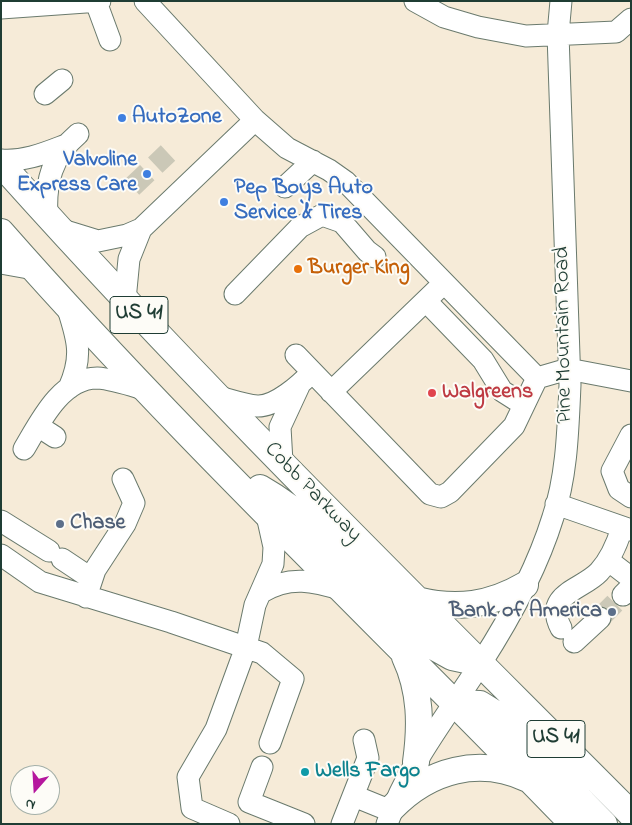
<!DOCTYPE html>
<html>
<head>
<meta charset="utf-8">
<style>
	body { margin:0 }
	#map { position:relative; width:632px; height:825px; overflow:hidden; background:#f6ebd8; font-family:"Indie Flower",sans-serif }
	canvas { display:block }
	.frame { position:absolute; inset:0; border:2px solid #1f3d34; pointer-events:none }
	.north { position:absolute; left:10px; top:765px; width:50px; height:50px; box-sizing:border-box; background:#fdfcf7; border:1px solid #a4b0a9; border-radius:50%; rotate:199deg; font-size:14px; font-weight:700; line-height:20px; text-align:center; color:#1f3d34 }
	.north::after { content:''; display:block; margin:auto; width:18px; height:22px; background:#b5179e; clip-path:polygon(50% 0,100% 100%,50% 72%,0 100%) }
</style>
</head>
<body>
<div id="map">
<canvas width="632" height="825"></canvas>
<div class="frame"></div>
<div class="north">N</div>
</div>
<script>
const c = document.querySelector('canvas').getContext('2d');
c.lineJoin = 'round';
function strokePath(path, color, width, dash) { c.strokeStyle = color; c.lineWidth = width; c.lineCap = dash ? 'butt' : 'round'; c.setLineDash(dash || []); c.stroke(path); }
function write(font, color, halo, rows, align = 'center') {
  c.font = font + ' "Indie Flower",sans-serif'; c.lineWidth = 4; c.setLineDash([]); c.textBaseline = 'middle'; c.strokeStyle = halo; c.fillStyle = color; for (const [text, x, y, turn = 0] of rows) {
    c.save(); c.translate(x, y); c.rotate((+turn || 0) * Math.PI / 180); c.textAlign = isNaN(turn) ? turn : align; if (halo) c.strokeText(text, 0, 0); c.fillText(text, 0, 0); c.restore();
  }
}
strokePath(new Path2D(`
	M 132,187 L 168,153
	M 600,618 L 623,595`), '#cbc8b7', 21, [21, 11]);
const minor = new Path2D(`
	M 145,1 L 255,120 L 287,148 L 329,170 L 346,182 L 537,378 L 568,369 L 631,381
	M 415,1 L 444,17 L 478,27 L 526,36 L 616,32 L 631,19
	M 96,2 L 110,40
	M 1,8 L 100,1
	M 45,94 L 62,80
	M 1,160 C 24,162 45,153 66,145
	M 285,187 L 313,161
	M 47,215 C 45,182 52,156 78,134
	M 59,229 L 98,241 L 127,235 L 141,229 L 255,120
	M 1,263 L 34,269
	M 235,294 L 300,227 L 322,215 L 342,222 L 367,251 L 375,257
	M 125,300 L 129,259 L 141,229
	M 426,301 L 483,360 L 502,391 L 524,405
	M 68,309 C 78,340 83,357 69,388
	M 296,355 L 430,494 L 441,497 L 450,492 L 514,426 L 537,378
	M 331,392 L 444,283
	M 219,397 C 231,400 244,405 257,406 C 275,407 300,385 312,372
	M 38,426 L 55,437
	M 631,435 L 612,471 L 619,489 L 631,497
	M 24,449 C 40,422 61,378 97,378 C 114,379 130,385 146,390
	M 282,462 L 280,427 L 299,386
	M 556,504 L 631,530
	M 1,521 L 49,551
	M 1,555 L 40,582 L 171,622 L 262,653 L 293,679 L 270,743
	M 62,559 L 92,579
	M 609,561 L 631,578
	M 262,592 C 290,575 314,581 343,590
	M 623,595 L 631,587
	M 86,597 L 95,570 L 125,524 L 134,503 L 123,479
	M 561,628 C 543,594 582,590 599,572 C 611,559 617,544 622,528
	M 574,642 L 600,618
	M 262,767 L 249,802 L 304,824
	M 354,796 L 391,811
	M 229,824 L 192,808 L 188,777 L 216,729 L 246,647 L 255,605 L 273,564 L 274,547 L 266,511
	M 342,824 L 368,758 L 364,740
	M 387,824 C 408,764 447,716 481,663 C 510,618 537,569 553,517 C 567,476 568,429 570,385 L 558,34 L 561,1`);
const major = new Path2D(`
	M 1,164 C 202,389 418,600 631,814
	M 1,232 C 182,438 383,627 573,824
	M 260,488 C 329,527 376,595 434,647 L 452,657 L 480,663
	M 417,600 C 457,610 491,605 525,585
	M 405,657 C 421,691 421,726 416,762
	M 455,703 L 480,704 L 496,714 L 604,824
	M 392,808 C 429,770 479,756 528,779`);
strokePath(minor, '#6a7a6d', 23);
strokePath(major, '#6a7a6d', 28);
strokePath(minor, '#fff', 21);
strokePath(major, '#fff', 26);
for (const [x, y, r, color] of [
	[122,118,5,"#3f7fe0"],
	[147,174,5,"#3f7fe0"],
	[224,202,5,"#3f7fe0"],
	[298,269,5,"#e8710a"],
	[432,393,5,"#e0444e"],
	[60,524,5,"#5c6f8a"],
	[612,612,5,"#5c6f8a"],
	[305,772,5,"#0f9aa8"]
]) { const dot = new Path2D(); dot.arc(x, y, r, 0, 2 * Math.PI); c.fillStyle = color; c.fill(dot); strokePath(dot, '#fdfcf7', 2); }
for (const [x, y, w] of [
	[139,315,58],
	[556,739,58]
]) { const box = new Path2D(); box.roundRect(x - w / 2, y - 18.5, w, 37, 4); c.fillStyle = '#fdfcf7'; c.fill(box); strokePath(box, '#1f3d34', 1); }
write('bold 21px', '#1f3d34', null, [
	["US 41",139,315],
	["US 41",556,739]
]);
write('bold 22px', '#366cbe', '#fdfcf7', [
	["AutoZone",132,118],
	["Valvoline",137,161,"right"],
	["Express Care",137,186,"right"],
	["Pep Boys Auto",234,189],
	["Service & Tires",234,214]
], 'left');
write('bold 22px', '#c56008', '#fdfcf7', [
	["Burger King",308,269]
], 'left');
write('22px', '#1f3d34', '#fdfcf7', [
	["Pine Mountain Road",565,335,-91],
	["Cobb Parkway",312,493,46]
]);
write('bold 22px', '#be3a42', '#fdfcf7', [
	["Walgreens",442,393]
], 'left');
write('bold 22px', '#4e5e75', '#fdfcf7', [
	["Chase",70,524],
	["Bank of America",602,612,"right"]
], 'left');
write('bold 22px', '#0d838f', '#fdfcf7', [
	["Wells Fargo",315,772]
], 'left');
</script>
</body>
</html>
